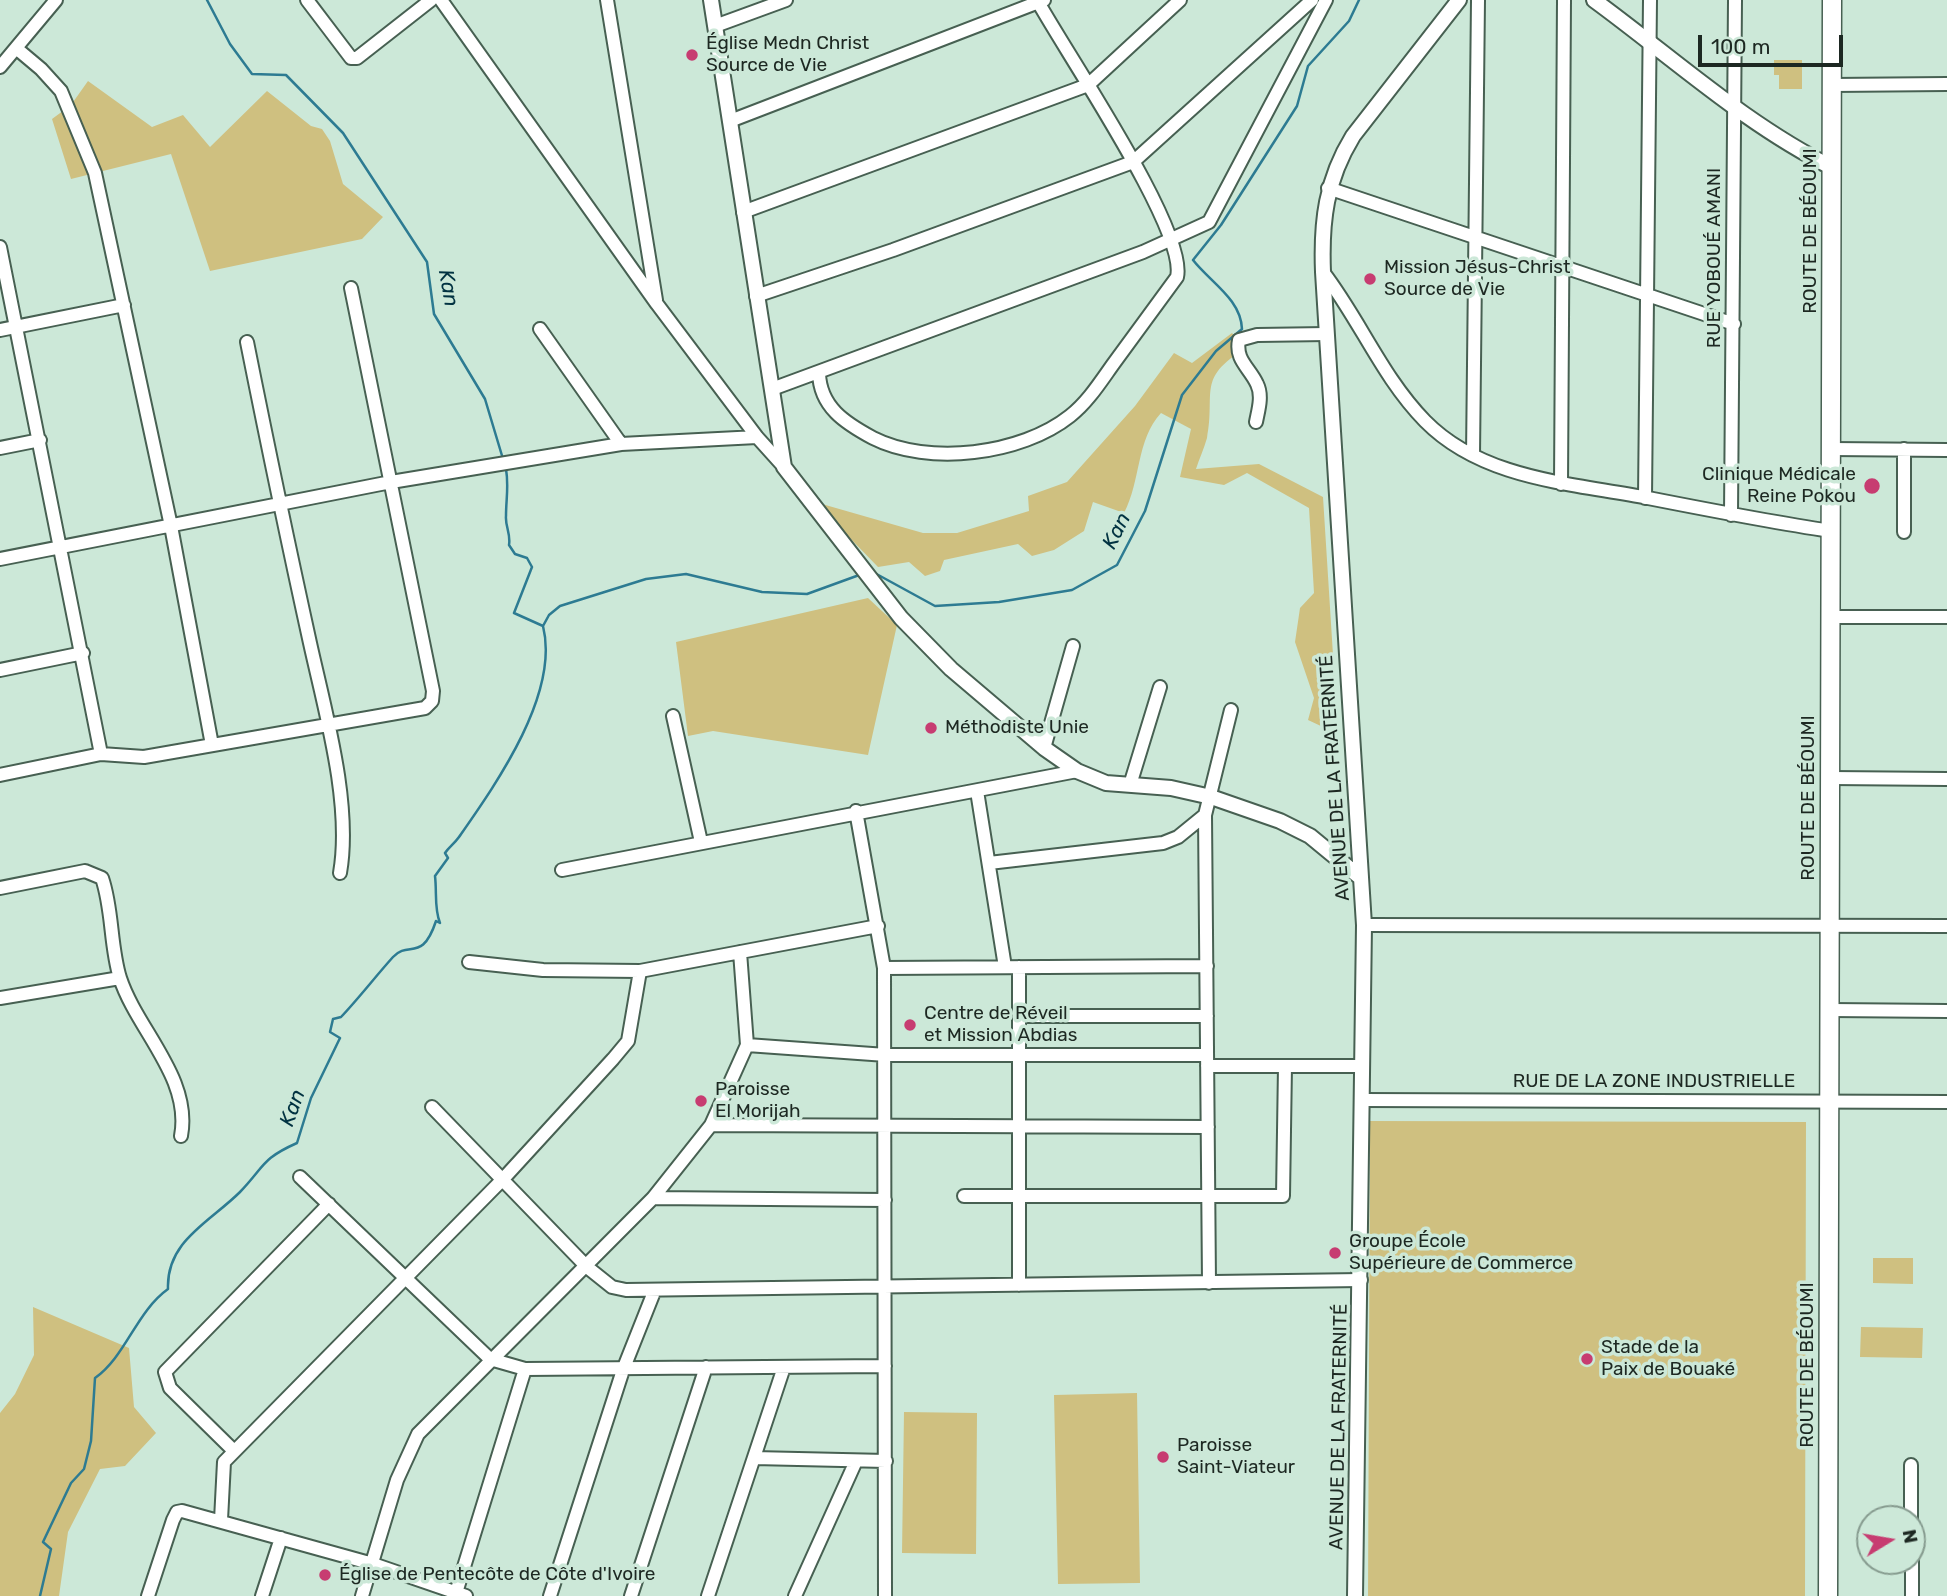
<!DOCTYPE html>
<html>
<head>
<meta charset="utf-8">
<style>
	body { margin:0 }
	#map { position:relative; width:1947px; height:1596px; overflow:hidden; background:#cce8d8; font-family:Rubik,sans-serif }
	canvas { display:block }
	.north { position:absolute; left:1856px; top:1505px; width:70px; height:70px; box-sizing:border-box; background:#cce8d8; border:2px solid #869b8f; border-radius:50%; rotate:79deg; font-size:19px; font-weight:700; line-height:28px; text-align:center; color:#1d2822 }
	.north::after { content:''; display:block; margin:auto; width:24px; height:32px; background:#c73c71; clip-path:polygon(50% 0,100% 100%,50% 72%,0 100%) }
	.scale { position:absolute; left:1698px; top:35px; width:145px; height:32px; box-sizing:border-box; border:4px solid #1d2822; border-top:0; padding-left:9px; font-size:21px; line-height:24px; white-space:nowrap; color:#1d2822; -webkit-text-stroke:5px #cce8d8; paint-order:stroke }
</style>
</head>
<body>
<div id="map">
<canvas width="1947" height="1596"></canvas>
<div class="north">N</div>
<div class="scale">100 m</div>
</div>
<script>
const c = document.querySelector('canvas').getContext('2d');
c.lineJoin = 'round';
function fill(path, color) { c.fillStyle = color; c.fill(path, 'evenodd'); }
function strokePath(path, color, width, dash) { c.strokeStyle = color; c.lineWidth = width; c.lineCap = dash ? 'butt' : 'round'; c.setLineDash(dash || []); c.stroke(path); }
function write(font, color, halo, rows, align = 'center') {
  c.font = font + ' Rubik,sans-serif'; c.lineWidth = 7; c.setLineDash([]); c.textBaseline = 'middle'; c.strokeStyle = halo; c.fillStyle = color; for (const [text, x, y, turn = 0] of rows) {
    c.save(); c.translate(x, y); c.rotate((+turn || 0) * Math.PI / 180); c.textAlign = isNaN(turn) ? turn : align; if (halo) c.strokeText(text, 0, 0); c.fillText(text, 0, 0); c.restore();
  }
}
fill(new Path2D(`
	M 1774,60 L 1802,60 L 1802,89 L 1779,89 L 1779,75 L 1774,75 Z
	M 88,81 L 152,127 L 183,115 L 210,147 L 267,91 L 311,126 L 322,129 L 330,141 L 343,184 L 383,217 L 362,239 L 210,271 L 171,154 L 71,179 L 52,119 L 71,105 Z
	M 1232,333 L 1245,349 C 1196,378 1216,393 1207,438 C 1204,449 1199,459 1196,469 L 1259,464 L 1323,497 L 1338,734 L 1308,720 L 1314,698 L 1295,642 L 1300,608 L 1314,593 L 1309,508 L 1247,473 L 1224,485 L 1180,477 L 1191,429 L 1161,413 C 1136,440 1141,481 1124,513 L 1093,502 L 1084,531 L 1054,550 L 1032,556 L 1018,544 L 944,560 L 940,571 L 925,576 L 909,562 L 878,567 L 815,502 L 923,533 L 957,533 L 1029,511 L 1028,496 L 1067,482 L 1135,406 L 1174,353 L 1192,363 Z
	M 868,598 L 897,625 L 868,755 L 713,731 L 688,736 L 676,642 Z
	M 1370,1121 L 1806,1122 L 1805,1596 L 1368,1596 Z
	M 1873,1258 L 1913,1258 L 1913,1284 L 1873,1283 Z
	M 33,1307 L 129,1348 L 134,1407 L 156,1433 L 125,1466 L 100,1469 L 68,1532 L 59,1596 L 0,1596 L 0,1413 L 15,1394 L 34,1355 Z
	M 1861,1327 L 1923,1328 L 1922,1358 L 1860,1357 Z
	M 1137,1393 L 1140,1583 L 1058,1584 L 1054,1395 Z
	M 904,1412 L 977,1413 L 976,1554 L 902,1553 Z`), '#cfc080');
strokePath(new Path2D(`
	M 207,0 L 230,44 L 252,74 L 286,75 L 343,133 L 427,262 L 434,314 L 485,399 L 503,459
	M 871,571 L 935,606 L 999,602 L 1072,590 L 1117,565 L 1145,511 L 1182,395 L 1216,351 L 1242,329 C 1241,299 1210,282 1193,260 L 1221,225 L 1297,106 L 1308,66 L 1349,21 L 1359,0
	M 543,626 L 549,615 L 560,606 L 646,579 L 686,574 L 762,592 L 807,594 L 862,574
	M 40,1596 L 51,1549 L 43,1542 L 71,1483 L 84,1469 L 91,1441 L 95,1378 C 126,1356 136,1312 168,1289 C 166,1241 210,1222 240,1192 C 265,1166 261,1159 297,1143 L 311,1098 L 340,1038 L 330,1032 L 333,1019 L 341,1017 C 359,998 375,977 393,957 C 409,940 422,963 436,921 L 440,923 C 434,909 437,892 435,876 L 448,858 L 445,853 C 449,847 454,844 459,837 C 496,784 560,694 543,626 L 514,613 L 532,567 L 527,558 L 515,554 L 509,545 C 511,534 505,526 506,516 C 506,499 509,486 506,469`), '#2d7b92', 2.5);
const minor = new Path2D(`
	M 307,0 L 351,58 L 357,58 L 431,0
	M 441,0 L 657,304 L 757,437 L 784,467
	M 607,0 L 656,300
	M 715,26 L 786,0
	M 16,48 L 41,69 L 61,91 L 95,173 L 171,526 L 212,745
	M 0,67 L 56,0
	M 1832,85 L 1947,84
	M 730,121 L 1044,0
	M 1328,188 L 1734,324
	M 743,212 L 1088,85 L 1180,0
	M 0,247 L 101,754 L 144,757 L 425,708 L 432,701 L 433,691 L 351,288
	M 1323,272 C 1360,320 1382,377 1425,421 C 1483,480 1572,483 1648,498 C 1709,510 1770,522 1831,531
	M 756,296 L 893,250 L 1133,162 L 1312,0
	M 540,329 L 621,444
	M 0,330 L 124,305
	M 247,342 C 267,442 288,543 310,643 C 325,711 352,804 340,873
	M 819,373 C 820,407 845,423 873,438 C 928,466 1021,455 1070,416 C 1088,402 1101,381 1114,363 C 1135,334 1156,306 1177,277 C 1188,231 1064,50 1037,0
	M 772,389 L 1143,252 L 1209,222 L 1326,0
	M 1256,422 C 1258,411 1263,396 1257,384 C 1249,367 1235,360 1239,340 L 1257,335 L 1327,334
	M 0,448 L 40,440
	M 1831,449 L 1947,450
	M 1473,455 L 1478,0
	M 1561,484 L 1564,0
	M 1645,498 L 1650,0
	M 1731,515 L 1735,0
	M 1904,532 L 1904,449
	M 0,559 L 391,482 L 621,444 L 757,437
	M 1829,617 L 1947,617
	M 0,670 L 83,653
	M 673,716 L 701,842
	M 1044,748 L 1073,646
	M 0,775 L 101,754
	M 1831,778 L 1947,779
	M 1130,785 L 1160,687
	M 977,791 L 1005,967
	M 856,811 L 884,968 L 885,1596
	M 989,863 L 1163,843 L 1178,837 L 1205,815
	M 562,870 L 1077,771
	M 0,888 L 85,871 L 102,878 C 113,910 110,946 120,978 C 137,1030 192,1078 181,1136
	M 1364,925 L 1947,926
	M 469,962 L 543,970 L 640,971 L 878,926
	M 1019,967 L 1019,1285
	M 884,968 L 1207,966
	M 0,998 L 120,978
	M 1830,1010 L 1947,1011
	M 1019,1016 L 1207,1016
	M 747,1045 L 886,1055 L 1207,1055
	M 1207,1066 L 1361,1066
	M 1362,1100 L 1947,1102
	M 432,1107 L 587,1267 L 612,1287 L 626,1290 L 1361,1280
	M 711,1125 L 1208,1127
	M 300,1177 L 490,1359 L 525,1369 L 885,1366
	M 964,1196 L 1283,1196 L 1285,1066
	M 653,1198 L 885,1200
	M 1209,1283 L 1205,815 L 1231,710
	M 233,1450 L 170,1388 L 165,1372 L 329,1204
	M 754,1458 L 886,1461
	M 1911,1465 L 1911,1519
	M 221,1520 L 224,1462 L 504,1178 L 613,1059 L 628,1041 L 640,971
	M 1912,1561 L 1912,1596
	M 148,1596 L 173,1520 L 177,1512 L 182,1511 L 373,1564 L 466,1596
	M 262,1596 L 281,1538
	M 362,1596 L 397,1480 L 418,1434 L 653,1198 L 711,1125 L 747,1045 L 740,952
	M 455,1596 L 525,1369
	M 550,1596 L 623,1370 L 654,1292
	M 631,1596 L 706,1367
	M 708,1596 L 784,1367
	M 795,1596 L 856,1461`);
const tertiary = new Path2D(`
	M 711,0 L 784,467 L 901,618 L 951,669 L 1044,748 L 1077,771 L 1106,783 L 1171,788 L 1211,797 L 1280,821 L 1310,836 L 1361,878
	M 1594,0 C 1672,57 1746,125 1833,168
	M 1355,1596 L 1364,925 L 1323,272 C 1321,221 1326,180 1353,136 L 1459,0`);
const primary = new Path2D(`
	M 1828,1596 L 1832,0`);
strokePath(minor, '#476052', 16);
strokePath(tertiary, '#476052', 18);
strokePath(primary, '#476052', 21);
strokePath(minor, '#fff', 12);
strokePath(tertiary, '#fff', 14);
strokePath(primary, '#fff', 18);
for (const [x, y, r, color] of [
	[692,55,7,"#c73c71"],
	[1370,279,7,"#c73c71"],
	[1872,486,9,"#c73c71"],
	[931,728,7,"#c73c71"],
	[910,1025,7,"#c73c71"],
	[701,1101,7,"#c73c71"],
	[1335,1253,7,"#c73c71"],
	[1587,1359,7,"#c73c71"],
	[1163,1457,7,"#c73c71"],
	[325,1575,7,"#c73c71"]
]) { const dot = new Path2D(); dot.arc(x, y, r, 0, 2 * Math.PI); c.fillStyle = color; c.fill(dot); strokePath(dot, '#cce8d8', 2.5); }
write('19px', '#1d2822', '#cce8d8', [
	["Église Medn Christ",706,44],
	["Source de Vie",706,66],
	["Mission Jésus-Christ",1384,268],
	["Source de Vie",1384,290],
	["Clinique Médicale",1856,475,"right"],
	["Reine Pokou",1856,497,"right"],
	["Méthodiste Unie",945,728],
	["Centre de Réveil",924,1014],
	["et Mission Abdias",924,1036],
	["Paroisse",715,1090],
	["El Morijah",715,1112],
	["Groupe École",1349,1242],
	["Supérieure de Commerce",1349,1264],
	["Stade de la",1601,1348],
	["Paix de Bouaké",1601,1370],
	["Paroisse",1177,1446],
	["Saint-Viateur",1177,1468],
	["Église de Pentecôte de Côte d'Ivoire",339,1575]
], 'left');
write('19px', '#1d2822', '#cce8d8', [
	["ROUTE DE BÉOUMI",1811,231,-90],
	["RUE YOBOUÉ AMANI",1715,258,-90],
	["AVENUE DE LA FRATERNITÉ",1335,778,-94],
	["ROUTE DE BÉOUMI",1809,798,-90],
	["RUE DE LA ZONE INDUSTRIELLE",1654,1082],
	["ROUTE DE BÉOUMI",1808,1365,-90],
	["AVENUE DE LA FRATERNITÉ",1339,1427,-89]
]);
write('italic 21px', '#013241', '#cce8d8', [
	["Kan",448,288,80],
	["Kan",1117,531,-63],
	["Kan",293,1108,-70]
]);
</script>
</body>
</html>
